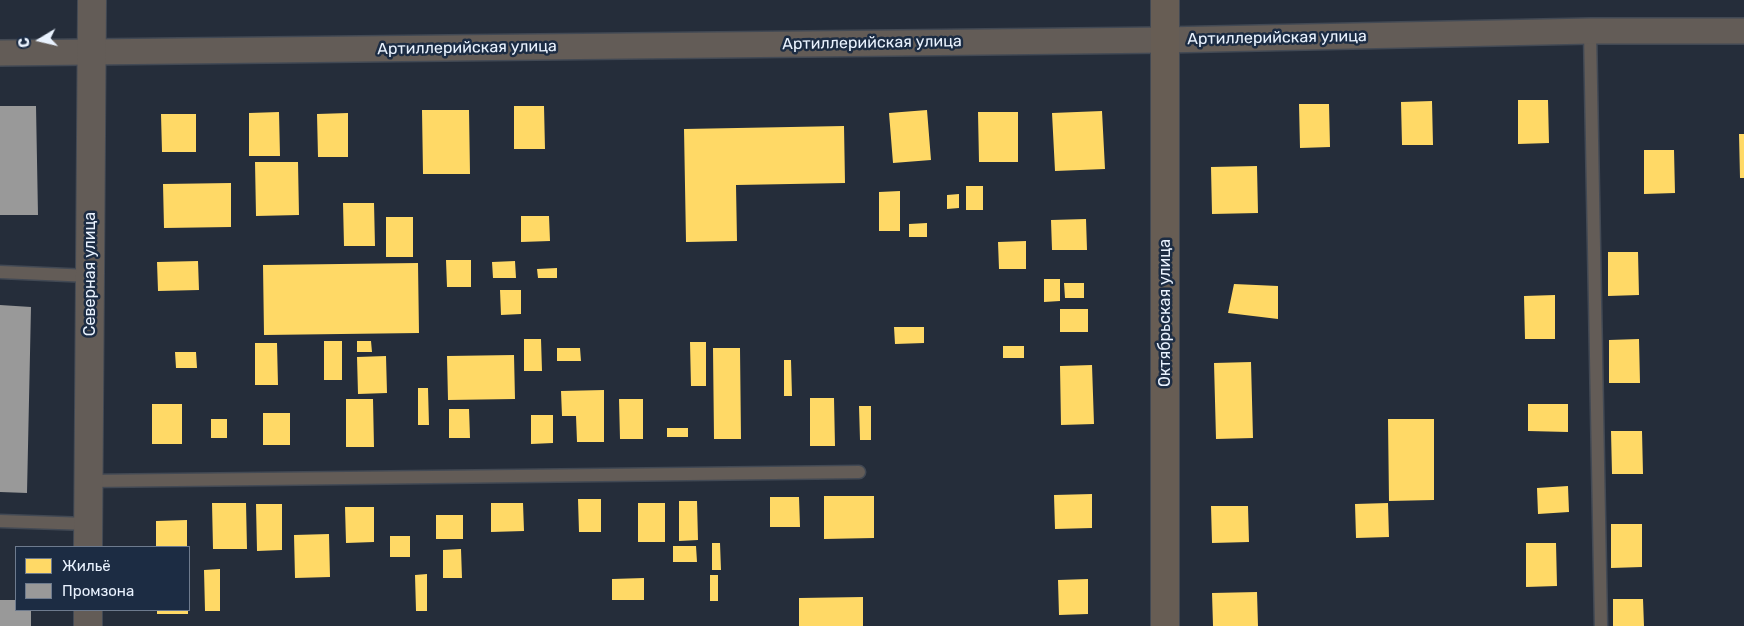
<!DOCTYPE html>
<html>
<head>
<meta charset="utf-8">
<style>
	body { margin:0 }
	#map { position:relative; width:1744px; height:626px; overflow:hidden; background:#252d3a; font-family:Rubik,sans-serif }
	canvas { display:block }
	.legend { position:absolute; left:15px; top:546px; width:175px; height:65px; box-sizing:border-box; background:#1c2c43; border:1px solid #6e7b8e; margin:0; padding:6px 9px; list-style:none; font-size:15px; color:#e9f2fe }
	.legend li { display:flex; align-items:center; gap:10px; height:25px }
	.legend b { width:25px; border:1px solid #6e7b8e }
	.north { position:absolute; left:15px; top:15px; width:50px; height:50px; -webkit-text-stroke:4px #1c2c43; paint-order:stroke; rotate:261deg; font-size:14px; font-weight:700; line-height:20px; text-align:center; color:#e9f2fe }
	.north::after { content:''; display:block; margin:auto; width:18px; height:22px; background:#e9f2fe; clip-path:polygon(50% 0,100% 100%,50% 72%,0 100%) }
</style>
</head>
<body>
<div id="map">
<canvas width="1744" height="626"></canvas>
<ul class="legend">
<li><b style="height:14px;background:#ffd966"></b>Жильё</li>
<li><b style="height:14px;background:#999"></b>Промзона</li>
</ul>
<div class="north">С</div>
</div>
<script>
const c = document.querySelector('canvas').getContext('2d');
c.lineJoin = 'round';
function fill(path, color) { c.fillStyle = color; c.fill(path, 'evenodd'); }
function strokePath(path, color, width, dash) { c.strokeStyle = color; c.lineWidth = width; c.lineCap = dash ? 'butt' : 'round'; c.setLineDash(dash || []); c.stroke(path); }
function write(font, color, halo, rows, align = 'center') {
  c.font = font + ' Rubik,sans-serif'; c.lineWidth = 5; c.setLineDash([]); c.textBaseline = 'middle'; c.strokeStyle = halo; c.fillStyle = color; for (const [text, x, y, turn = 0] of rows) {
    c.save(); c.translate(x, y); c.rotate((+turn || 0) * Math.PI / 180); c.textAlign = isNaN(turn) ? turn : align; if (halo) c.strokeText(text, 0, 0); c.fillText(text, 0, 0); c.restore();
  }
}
fill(new Path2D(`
	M 1518,100 L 1548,100 L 1549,143 L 1518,144 Z
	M 1432,101 L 1433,145 L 1402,145 L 1401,102 Z
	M 1299,104 L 1329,104 L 1330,147 L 1300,148 Z
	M 514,106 L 544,106 L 545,149 L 514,149 Z
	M 422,110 L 469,110 L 470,174 L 423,174 Z
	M 927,110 L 931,160 L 893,163 L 889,113 Z
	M 1102,111 L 1105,169 L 1055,171 L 1052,113 Z
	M 279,112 L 280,156 L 249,156 L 249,113 Z
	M 978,112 L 1018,112 L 1018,162 L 979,162 Z
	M 348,113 L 348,157 L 318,157 L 317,114 Z
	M 161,114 L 196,114 L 196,152 L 162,152 Z
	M 844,126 L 845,183 L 736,185 L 737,241 L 686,242 L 684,129 Z
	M 1739,134 L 1744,134 L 1744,178 L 1740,178 Z
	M 1644,150 L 1674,150 L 1675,193 L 1644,194 Z
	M 255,162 L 298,162 L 299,215 L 256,216 Z
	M 1257,166 L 1258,213 L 1212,214 L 1211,167 Z
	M 231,183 L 231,227 L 164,228 L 163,184 Z
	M 966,186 L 983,186 L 983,210 L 966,210 Z
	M 900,191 L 900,231 L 879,231 L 879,192 Z
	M 959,194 L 959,208 L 947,209 L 947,195 Z
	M 343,203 L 374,203 L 375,246 L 344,246 Z
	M 521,216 L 549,216 L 550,241 L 521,242 Z
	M 386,217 L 413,217 L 413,257 L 386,257 Z
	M 1086,219 L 1087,250 L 1052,250 L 1051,220 Z
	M 927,223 L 927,237 L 909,237 L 909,224 Z
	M 1026,241 L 1026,269 L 999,269 L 998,242 Z
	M 1608,252 L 1638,252 L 1639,295 L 1608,296 Z
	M 446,260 L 471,260 L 471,287 L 447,287 Z
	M 198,261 L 199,290 L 158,291 L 157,262 Z
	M 515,261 L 516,278 L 493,278 L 492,262 Z
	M 418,263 L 419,333 L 264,335 L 263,265 Z
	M 557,268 L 557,278 L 538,278 L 537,269 Z
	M 1044,279 L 1060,279 L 1060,301 L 1044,302 Z
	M 1064,283 L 1084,283 L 1084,298 L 1065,298 Z
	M 1234,284 L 1278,286 L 1278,319 L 1228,313 Z
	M 500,290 L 521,290 L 521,314 L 501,315 Z
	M 1555,295 L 1555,339 L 1525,339 L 1524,296 Z
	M 1060,309 L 1088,309 L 1088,332 L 1060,332 Z
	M 894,327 L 924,327 L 924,343 L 895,344 Z
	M 524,339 L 541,339 L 542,371 L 524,371 Z
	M 1639,339 L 1640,383 L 1609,383 L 1609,340 Z
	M 324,341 L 342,341 L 342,380 L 324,380 Z
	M 357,341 L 371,341 L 372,352 L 357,352 Z
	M 690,342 L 706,342 L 706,386 L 691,386 Z
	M 255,343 L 277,343 L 278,385 L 255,385 Z
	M 1003,346 L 1024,346 L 1024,358 L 1003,358 Z
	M 557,348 L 580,348 L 581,361 L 557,361 Z
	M 713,348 L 740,348 L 741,439 L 714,439 Z
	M 175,352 L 196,352 L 197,368 L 176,368 Z
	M 514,355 L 515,399 L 448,400 L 447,356 Z
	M 386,356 L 387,393 L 358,394 L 357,357 Z
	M 784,360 L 791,360 L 792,396 L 784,396 Z
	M 1251,362 L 1253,438 L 1216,439 L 1214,363 Z
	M 1092,365 L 1094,424 L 1061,425 L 1060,366 Z
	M 418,388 L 428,388 L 429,425 L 418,425 Z
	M 604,390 L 604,442 L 577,442 L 576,416 L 562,416 L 561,391 Z
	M 810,398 L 834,398 L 835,446 L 810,446 Z
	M 346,399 L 373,399 L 374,447 L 346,447 Z
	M 619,399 L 643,399 L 643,439 L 620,439 Z
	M 152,404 L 182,404 L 182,444 L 152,444 Z
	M 1528,404 L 1568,404 L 1568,432 L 1528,431 Z
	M 859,406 L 871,406 L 871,440 L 860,440 Z
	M 449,409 L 469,409 L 470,438 L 449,438 Z
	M 263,413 L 290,413 L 290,445 L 263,445 Z
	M 531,415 L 553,415 L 553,443 L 531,444 Z
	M 211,419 L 227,419 L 227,438 L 211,438 Z
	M 1388,419 L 1434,419 L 1434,500 L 1389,501 Z
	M 667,428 L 688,428 L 688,437 L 667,437 Z
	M 1611,431 L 1642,431 L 1643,474 L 1612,474 Z
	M 1568,486 L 1569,512 L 1538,514 L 1537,488 Z
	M 1092,494 L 1092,528 L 1055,529 L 1054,495 Z
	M 824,496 L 874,496 L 874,538 L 824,539 Z
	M 770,497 L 799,497 L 800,527 L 770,527 Z
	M 578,499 L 601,499 L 601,532 L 579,532 Z
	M 679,501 L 697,501 L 698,540 L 679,541 Z
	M 212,503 L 246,503 L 247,549 L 213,549 Z
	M 491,503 L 523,503 L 524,531 L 491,532 Z
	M 638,503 L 665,503 L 665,542 L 638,542 Z
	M 1388,503 L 1389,537 L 1356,538 L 1355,504 Z
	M 256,504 L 282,504 L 282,550 L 257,551 Z
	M 1211,506 L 1248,506 L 1249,542 L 1212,543 Z
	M 345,507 L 374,507 L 374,542 L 346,543 Z
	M 436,515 L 463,515 L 463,539 L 436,539 Z
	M 187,520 L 187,547 L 156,547 L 156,521 Z
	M 1611,524 L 1642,524 L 1642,567 L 1611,568 Z
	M 329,534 L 330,577 L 295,578 L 294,535 Z
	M 390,536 L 410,536 L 410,557 L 390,557 Z
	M 712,543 L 720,543 L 721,570 L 712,570 Z
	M 1526,543 L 1556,543 L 1557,586 L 1526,587 Z
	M 673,546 L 696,546 L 697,562 L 673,562 Z
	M 461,549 L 462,578 L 443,578 L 443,550 Z
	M 220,569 L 220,611 L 205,611 L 204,570 Z
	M 427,574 L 427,611 L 416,611 L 415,575 Z
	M 710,575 L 718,575 L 718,601 L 710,601 Z
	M 644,578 L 644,600 L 612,600 L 612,579 Z
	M 1088,579 L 1088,614 L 1059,615 L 1058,580 Z
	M 1257,592 L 1258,626 L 1213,626 L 1212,593 Z
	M 863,597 L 863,626 L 799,626 L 799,598 Z
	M 1613,599 L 1643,599 L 1644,626 L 1613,626 Z
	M 157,610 L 188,610 L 188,614 L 157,614 Z`), '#ffd966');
fill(new Path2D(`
	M 0,106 L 36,106 L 38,215 L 0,215 Z
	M 0,305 L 31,307 L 27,493 L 0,492 Z
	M 0,600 L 16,600 L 16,610 L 31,610 L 31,626 L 0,626 Z`), '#999');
const service = new Path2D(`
	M 1590,31 L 1601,626
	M 0,272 L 90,276
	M 89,481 L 859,472
	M 0,521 L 88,524`);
const minor = new Path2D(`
	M 0,53 L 1164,40 L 1590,31 L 1744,31`);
const tertiary = new Path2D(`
	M 88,547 L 92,0
	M 88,626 L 88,610`);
const secondary = new Path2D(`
	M 1165,0 L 1165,626`);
strokePath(service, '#424954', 15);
strokePath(minor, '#424954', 28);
strokePath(tertiary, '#424954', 30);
strokePath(secondary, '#424954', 30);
strokePath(service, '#635c57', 12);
strokePath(minor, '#635c57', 25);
strokePath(tertiary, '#635c57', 28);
strokePath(secondary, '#675d54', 28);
write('16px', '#e9f2fe', '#1c2c43', [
	["Артиллерийская улица",1277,38,-1],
	["Артиллерийская улица",872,43,-1],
	["Артиллерийская улица",467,48,-1],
	["Северная улица",90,274,-90],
	["Октябрьская улица",1165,313,-90]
]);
</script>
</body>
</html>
